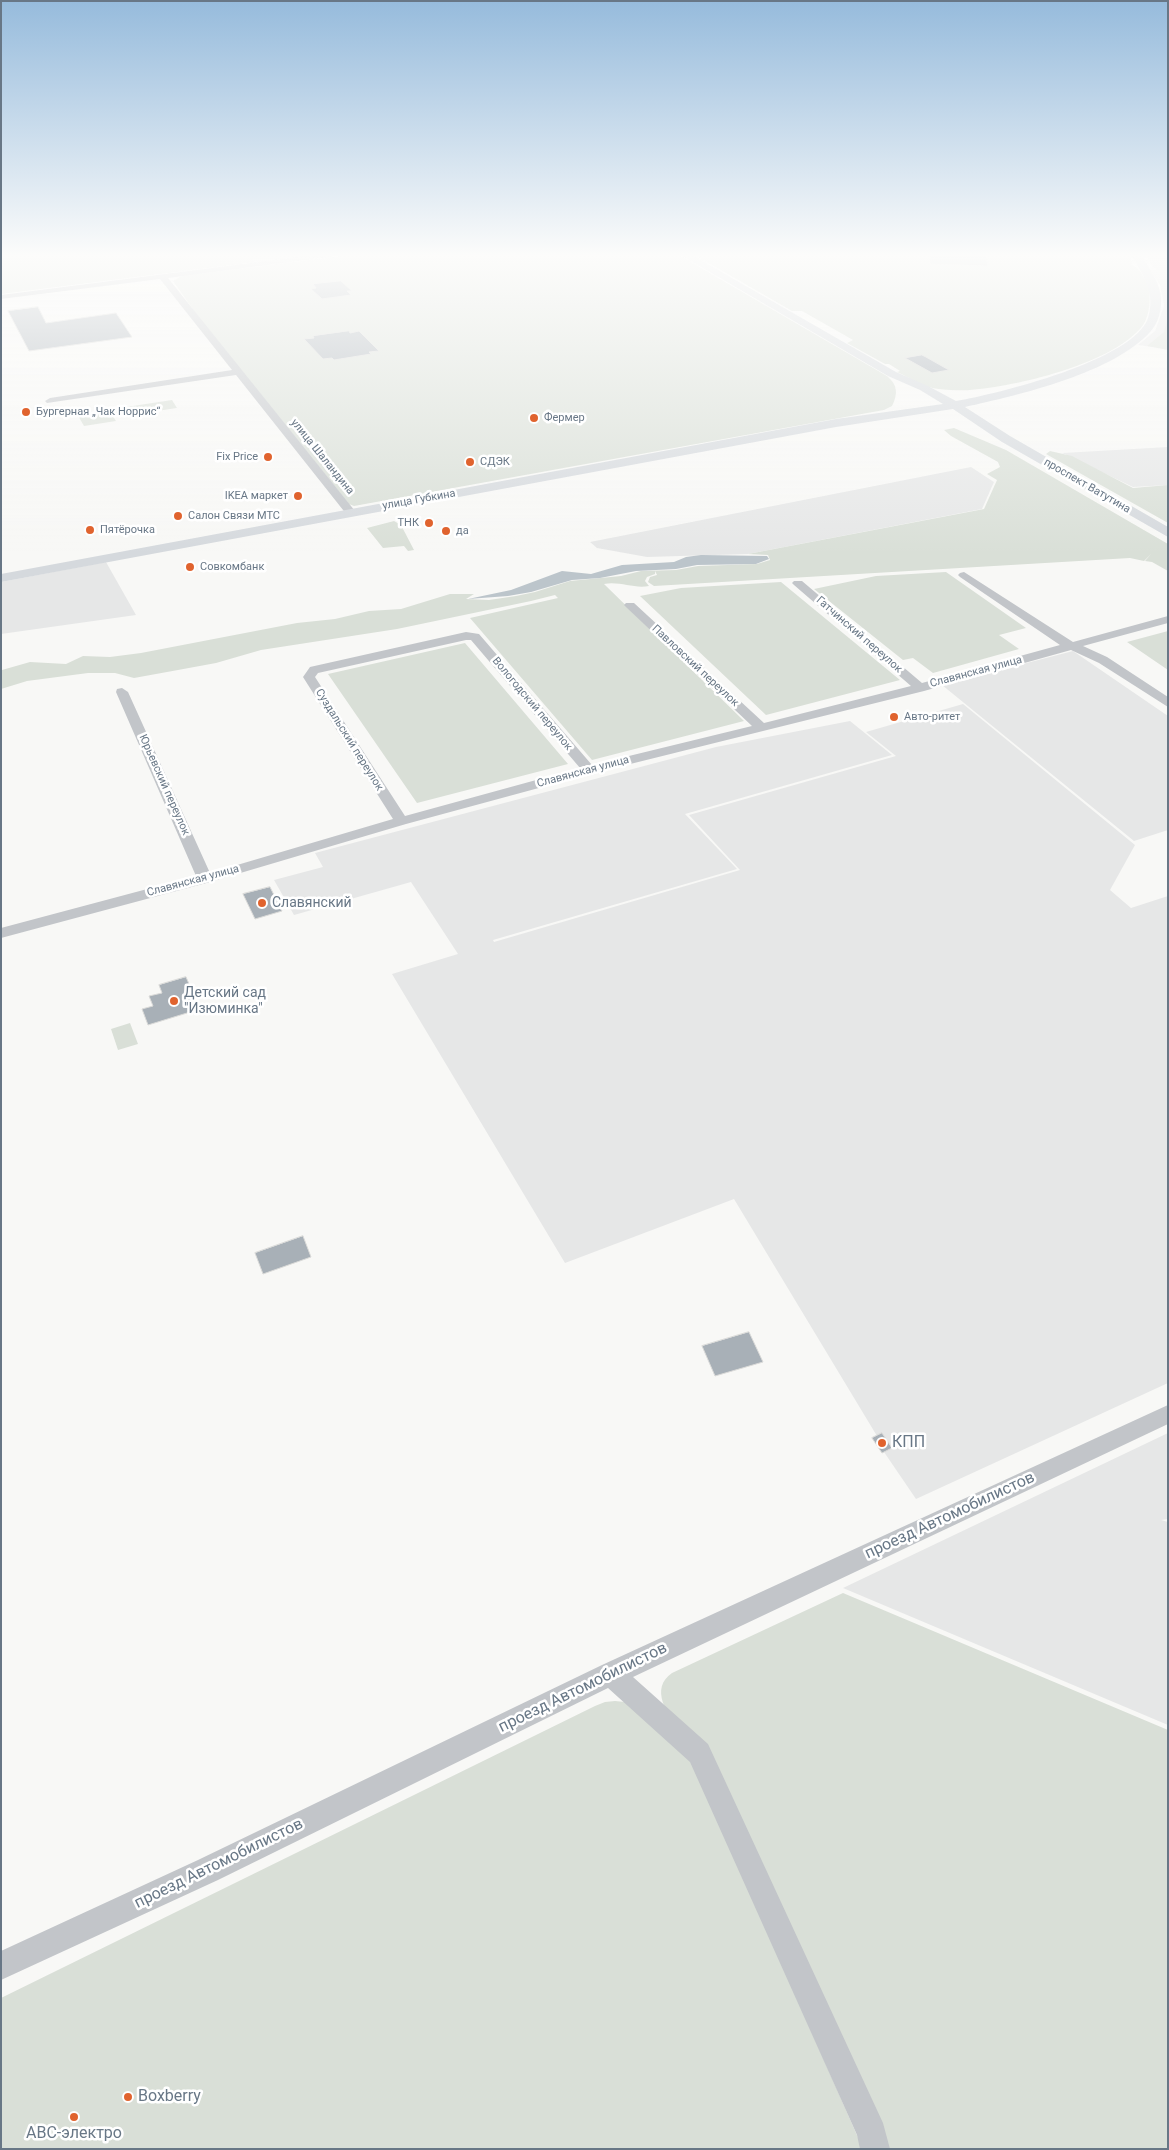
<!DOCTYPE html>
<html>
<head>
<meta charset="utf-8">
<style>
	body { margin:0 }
	#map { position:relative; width:1169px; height:2150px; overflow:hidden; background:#f8f8f6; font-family:Roboto,sans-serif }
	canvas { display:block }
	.frame { position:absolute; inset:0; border:2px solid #687786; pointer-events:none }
</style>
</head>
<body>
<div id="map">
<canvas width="1169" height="2150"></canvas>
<div class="frame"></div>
</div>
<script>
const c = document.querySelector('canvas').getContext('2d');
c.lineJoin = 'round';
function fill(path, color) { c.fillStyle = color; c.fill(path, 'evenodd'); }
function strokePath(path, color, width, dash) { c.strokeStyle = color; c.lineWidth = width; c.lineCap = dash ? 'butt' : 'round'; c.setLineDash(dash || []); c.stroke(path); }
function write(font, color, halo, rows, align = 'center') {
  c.font = font + ' Roboto,sans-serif'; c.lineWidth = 5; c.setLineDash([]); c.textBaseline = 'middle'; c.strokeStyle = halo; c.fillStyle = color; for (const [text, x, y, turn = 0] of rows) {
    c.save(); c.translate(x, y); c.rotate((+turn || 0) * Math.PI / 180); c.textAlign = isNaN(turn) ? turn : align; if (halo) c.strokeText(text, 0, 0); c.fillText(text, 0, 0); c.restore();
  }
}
fill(new Path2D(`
	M 243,254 L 323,254 L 251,263 Z
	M 1144,254 L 1168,254 L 1168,349 L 1138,345 L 1155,331 L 1164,306 L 1160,285 L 1150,270 L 1157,270 L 1154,268 Z
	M 1168,447 L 1168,485 L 1133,487 L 1062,453 Z
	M 971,467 L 994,482 L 982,509 L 748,554 L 647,557 L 597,548 L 590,542 Z
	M 106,562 L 136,615 L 1,634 L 1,582 Z
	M 1073,651 L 1168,716 L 1168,830 L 1134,841 L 942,685 Z
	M 963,704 L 1135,845 L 1110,890 L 1131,908 L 1168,896 L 1168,1383 L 916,1499 L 884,1452 L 892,1448 L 882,1433 L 877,1436 L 734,1199 L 565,1263 L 392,974 L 458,954 L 411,882 L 294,915 L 274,880 L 323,867 L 315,853 L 716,747 L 850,721 L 892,755 L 685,814 L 737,869 L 493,940 L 494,942 L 740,870 L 689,815 L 896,756 L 866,732 Z
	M 1168,1433 L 1168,1519 L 1161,1520 L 1168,1522 L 1168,1725 L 843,1588 Z`), '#e6e7e7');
fill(new Path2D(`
	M 1,254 L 248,254 L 255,262 L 1,294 Z
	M 358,254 L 677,254 L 887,376 C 898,385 898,394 892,406 L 884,410 L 354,506 L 349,504 L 199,318 L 173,281 L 182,276 Z
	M 693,254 L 1130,254 L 1132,265 C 1140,268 1147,281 1149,289 C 1151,301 1149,320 1140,329 C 1107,365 1018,386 970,390 C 958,391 936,390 925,386 C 915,382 906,376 897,372 L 900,371 L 889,364 L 885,364 L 847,343 L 853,340 L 802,311 L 792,311 Z
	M 1168,318 L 1168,350 L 1147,346 L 1164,332 Z
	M 172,400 L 177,408 L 118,417 L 113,409 Z
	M 109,410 L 116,421 L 84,426 L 77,414 Z
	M 954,428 L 1006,450 L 1168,544 L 1168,571 L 1152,562 L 1145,561 L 1151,554 L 1144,561 L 1130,558 L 654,586 L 648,582 L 650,577 L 657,575 L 655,571 L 655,574 L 647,577 L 645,581 L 649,586 C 634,589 620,581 604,584 L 744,721 L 592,760 L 470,618 L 558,598 L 555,595 L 531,601 L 397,629 L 261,650 L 216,663 L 178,670 L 134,678 L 115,673 L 88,673 L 27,681 L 1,689 L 2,670 L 30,662 L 66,664 L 83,656 L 110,657 L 141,653 L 297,623 L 335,619 L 369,611 L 401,609 L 450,594 L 474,594 L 466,599 L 489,600 L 516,596 L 535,592 L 570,581 L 621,576 L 641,571 L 676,570 L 698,566 L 757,564 L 770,560 L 768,555 L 748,554 L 984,509 L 997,480 L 987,474 L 1000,467 L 998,462 L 951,436 L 944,430 Z
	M 1050,451 L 1072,456 L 1133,488 L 1168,485 L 1168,523 L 1046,454 Z
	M 394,521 L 401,525 L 414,550 L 408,551 L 404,546 L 383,548 L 367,528 Z
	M 946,572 L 1026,628 L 999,635 L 1019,649 L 933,673 L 913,658 L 903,660 L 814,589 L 876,576 Z
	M 781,582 L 900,680 L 766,715 L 640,596 L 681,588 Z
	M 1168,631 L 1168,670 L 1127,642 Z
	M 465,643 L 568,764 L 417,803 L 328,674 Z
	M 130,1023 L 138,1044 L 118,1050 L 111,1029 Z
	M 843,1593 L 1168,1730 L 1168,2149 L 886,2149 L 663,1703 C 659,1690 661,1681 672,1673 Z
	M 615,1701 L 625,1702 L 692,1759 L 863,2149 L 1,2149 L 1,1998 L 595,1706 L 605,1702 Z`), '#d9dfd7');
fill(new Path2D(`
	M 701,555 L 767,556 L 769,559 L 756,564 L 697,565 L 676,569 L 636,571 L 600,578 L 572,580 L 531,592 L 508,596 L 468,599 L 511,590 L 562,571 L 591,574 L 622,565 L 674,562 L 686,557 Z`), '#bcc5cb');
const building = new Path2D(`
	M 930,254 L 986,254 L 988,266 L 930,264 Z
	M 341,281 L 352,291 L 347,291 L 351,295 L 322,299 L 311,289 L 316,288 L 313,284 Z
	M 38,307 L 46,323 L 116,313 L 132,337 L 29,351 L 8,311 Z
	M 349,331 L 350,333 L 359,331 L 379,351 L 369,352 L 371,354 L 334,360 L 332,358 L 323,359 L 304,339 L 314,338 L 313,336 Z
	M 922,355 L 926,357 L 949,370 L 932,373 L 905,358 Z
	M 270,887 L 282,911 L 255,919 L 243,894 Z
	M 186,977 L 200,1009 L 148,1025 L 142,1009 L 153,1006 L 149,996 L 162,993 L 159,985 Z
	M 303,1236 L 311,1257 L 263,1274 L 255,1253 Z
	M 749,1332 L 763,1362 L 715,1376 L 702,1346 Z
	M 882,1433 L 892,1448 L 882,1453 L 872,1438 Z`);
fill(building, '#a8b0b7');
strokePath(building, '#dadad8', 1);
fill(new Path2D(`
	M 321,254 L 340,254 L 336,256 L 168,278 L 355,511 L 356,513 L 351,516 L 347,515 L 236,375 L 47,403 L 45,401 L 50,398 L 232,370 L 160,279 L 1,299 L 1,295 Z
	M 964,572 L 1073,642 L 1168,616 L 1168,623 L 1083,646 L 1107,657 L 1168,697 L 1168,707 L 1099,663 L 1071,650 L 924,691 L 594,773 L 406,824 L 210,882 L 1,938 L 1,928 L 196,876 L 116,692 L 117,689 L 122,688 L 128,692 L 210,873 L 393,819 L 303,677 L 310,667 L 466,632 L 479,634 L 592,765 L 752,726 L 626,607 L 624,605 L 626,603 L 634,603 L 764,723 L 911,686 L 794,585 L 792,583 L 794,581 L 802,581 L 922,683 L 1060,645 L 960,577 L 958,575 L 960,573 ZM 466,640 L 471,640 L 580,768 L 405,816 L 315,677 L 318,673 Z
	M 1168,1405 L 1168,1424 L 633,1677 L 708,1744 L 883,2123 L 890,2149 L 860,2149 L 857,2135 L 690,1762 L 608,1688 L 218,1880 L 1,1980 L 1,1951 L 198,1860 L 602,1665 Z`), '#c2c5c9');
fill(new Path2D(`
	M 679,254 L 690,254 L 896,372 L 928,386 L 956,401 C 998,394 1134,360 1148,318 C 1156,293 1143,275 1131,254 L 1141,254 C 1149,269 1162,284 1161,302 C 1161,312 1158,323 1151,331 C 1114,373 1019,395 965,407 L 1010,436 L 1168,527 L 1168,537 L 1002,442 L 953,409 L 836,427 L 1,582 L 1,574 L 836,419 L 943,404 L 920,390 L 888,376 Z`), '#d5d9dd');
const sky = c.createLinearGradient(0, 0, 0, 555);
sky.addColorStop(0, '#96bbdc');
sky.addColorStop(0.46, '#fcfcfb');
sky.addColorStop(1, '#fcfcfb00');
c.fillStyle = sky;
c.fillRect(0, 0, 1169, 555);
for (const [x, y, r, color] of [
	[26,412,5,"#e0632e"],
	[534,418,5,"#e0632e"],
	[268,457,5,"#e0632e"],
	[470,462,5,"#e0632e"],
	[298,496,5,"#e0632e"],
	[178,516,5,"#e0632e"],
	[429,523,5,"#e0632e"],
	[90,530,5,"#e0632e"],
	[446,531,5,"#e0632e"],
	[190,567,5,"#e0632e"],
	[894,717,5,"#e0632e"],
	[262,903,5,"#e0632e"],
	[174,1001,5,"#e0632e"],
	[882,1443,5,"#e0632e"],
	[128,2097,5,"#e0632e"],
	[74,2117,5,"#e0632e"]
]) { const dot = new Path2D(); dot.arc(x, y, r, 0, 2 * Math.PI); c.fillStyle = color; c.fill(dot); strokePath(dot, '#fff', 2); }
write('11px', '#687786', '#fff', [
	["Бургерная „Чак Норрис“",36,412],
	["Фермер",544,418],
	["Fix Price",258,457,"right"],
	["СДЭК",480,462],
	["IKEA маркет",288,496,"right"],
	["Салон Связи МТС",188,516],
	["ТНК",419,523,"right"],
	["Пятёрочка",100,530],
	["да",456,531],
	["Совкомбанк",200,567],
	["Авто-ритет",904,717]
], 'left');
write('11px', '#687786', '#fff', [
	["улица Шаландина",322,457,51],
	["проспект Ватутина",1087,486,30],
	["улица Губкина",419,500,-10],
	["Гатчинский переулок",859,635,41],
	["Павловский переулок",695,666,43],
	["Славянская улица",976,672,-15],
	["Вологодский переулок",532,704,50],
	["Суздальский переулок",349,740,58],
	["Славянская улица",583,772,-15],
	["Юрьевский переулок",164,785,66],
	["Славянская улица",193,881,-15]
]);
write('14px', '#687786', '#fff', [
	["Славянский",272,903],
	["Детский сад",184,993],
	["\"Изюминка\"",184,1009]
], 'left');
write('16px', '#687786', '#fff', [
	["КПП",892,1443],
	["Boxberry",138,2097],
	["АВС-электро",74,2134,"center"]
], 'left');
write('16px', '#687786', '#fff', [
	["проезд Автомобилистов",950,1516,-25],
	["проезд Автомобилистов",583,1688,-26],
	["проезд Автомобилистов",219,1864,-26]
]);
</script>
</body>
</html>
